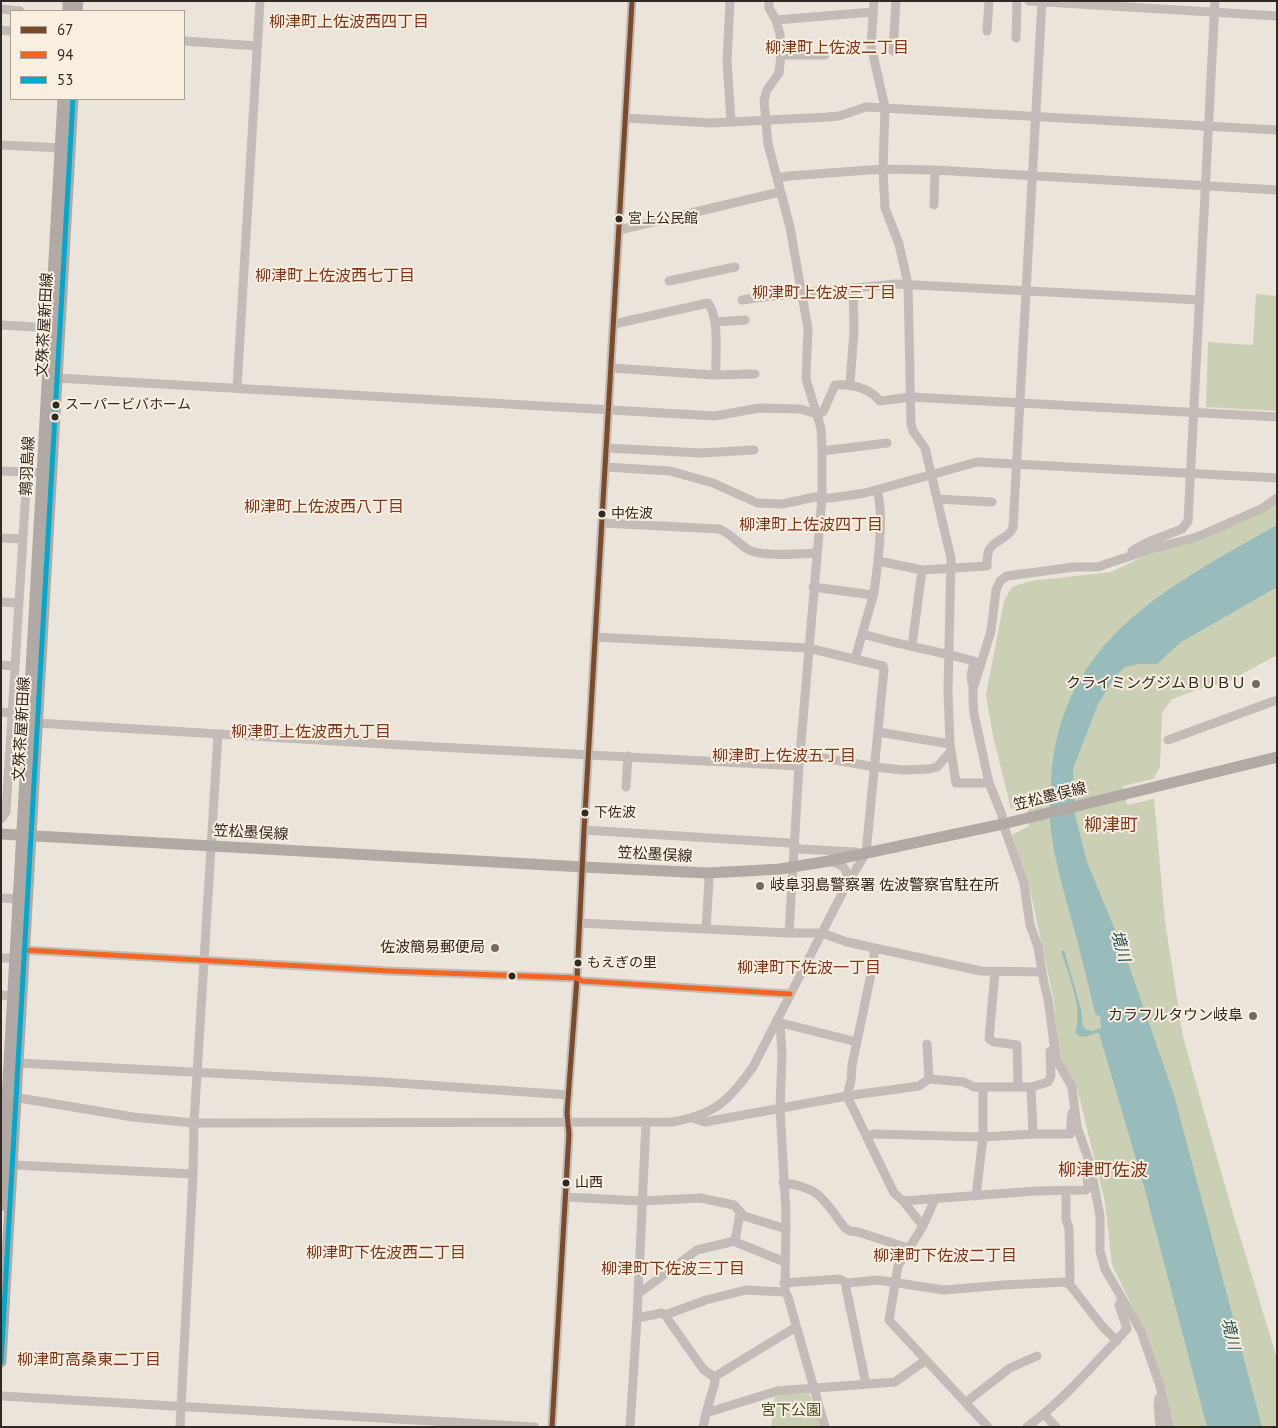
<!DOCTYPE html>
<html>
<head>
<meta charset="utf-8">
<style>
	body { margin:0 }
	#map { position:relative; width:1278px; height:1428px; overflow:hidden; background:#ebe4db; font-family:"PT Sans",sans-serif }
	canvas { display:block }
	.frame { position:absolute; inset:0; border:2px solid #332924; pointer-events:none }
	.legend { position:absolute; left:10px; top:10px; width:175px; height:90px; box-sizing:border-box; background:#f9efe1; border:1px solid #aaa095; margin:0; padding:6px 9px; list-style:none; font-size:15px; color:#332924 }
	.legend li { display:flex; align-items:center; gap:10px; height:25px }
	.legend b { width:25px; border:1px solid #aaa095 }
</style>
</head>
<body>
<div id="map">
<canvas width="1278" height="1428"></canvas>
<div class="frame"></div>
<ul class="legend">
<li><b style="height:6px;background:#7a4b2a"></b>67</li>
<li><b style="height:6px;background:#f26522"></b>94</li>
<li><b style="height:6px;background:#00a9ce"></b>53</li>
</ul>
</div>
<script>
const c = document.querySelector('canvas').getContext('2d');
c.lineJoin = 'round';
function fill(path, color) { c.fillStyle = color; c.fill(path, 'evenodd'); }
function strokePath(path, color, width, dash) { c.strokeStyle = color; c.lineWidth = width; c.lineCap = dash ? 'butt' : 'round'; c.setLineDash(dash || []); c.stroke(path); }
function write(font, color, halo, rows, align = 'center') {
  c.font = font + ' "PT Sans","Noto Sans JP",sans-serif'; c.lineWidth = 4; c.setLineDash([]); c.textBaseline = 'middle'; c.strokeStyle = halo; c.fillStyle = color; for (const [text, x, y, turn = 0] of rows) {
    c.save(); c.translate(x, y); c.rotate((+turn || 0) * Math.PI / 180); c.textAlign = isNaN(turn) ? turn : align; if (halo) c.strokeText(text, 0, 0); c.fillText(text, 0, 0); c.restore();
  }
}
fill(new Path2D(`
	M 1256,294 L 1277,296 L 1277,411 L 1206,407 L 1208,342 L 1253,345 Z
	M 1277,503 L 1277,655 L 1227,682 L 1196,690 L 1172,699 L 1162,713 L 1160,767 L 1153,779 L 1123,786 L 1127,805 L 1154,799 L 1165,921 L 1183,1037 L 1231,1207 L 1277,1358 L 1277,1427 L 1172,1427 L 1148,1339 L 1112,1265 L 1105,1202 L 1077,1088 L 1058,1053 L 1054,1001 L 1028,881 L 1012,835 L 1029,826 L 1028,808 L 1011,809 L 993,736 L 986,695 L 1004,601 L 1012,587 L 1031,581 L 1111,572 L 1138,559 L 1178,544 Z
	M 809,1393 L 821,1427 L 771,1427 L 775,1396 Z`), '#cbd0b5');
fill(new Path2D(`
	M 1277,525 L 1277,587 L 1181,642 L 1157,664 L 1139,664 L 1125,667 L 1115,677 L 1098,704 L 1073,769 L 1075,815 L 1087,862 L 1125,954 L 1174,1095 L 1262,1427 L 1207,1427 L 1145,1190 L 1099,1033 C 1092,1032 1086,1039 1079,1036 L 1075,1032 C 1076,1029 1077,1027 1077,1024 C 1081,1006 1067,969 1061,951 L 1064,950 L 1081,1009 L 1083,1027 L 1087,1030 L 1092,1031 L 1101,1028 L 1100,1016 L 1096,1015 L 1094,1009 C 1087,981 1081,953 1073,925 C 1064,891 1053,857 1050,822 C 1049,808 1051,794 1051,780 C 1060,639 1168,587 1277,525 Z`), '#98bbbc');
strokePath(new Path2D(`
	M 730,1 L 727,61 L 731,121
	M 769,1 L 769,8 L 776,20 L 780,34 L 781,55 L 779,73 L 767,90 L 764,100 L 768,144 L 790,227 L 808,329 L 806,379 L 821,428 L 822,451 L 822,498 L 799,766 L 789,933
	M 874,1 L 871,46 L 885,107 L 883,169 L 885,208 L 899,244 L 908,284 L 911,424 L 913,431 L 925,448 L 951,558 L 948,691 L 950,744 L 956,783 L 989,783
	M 1029,1 L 1277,16
	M 1,9 L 20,11
	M 776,20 L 873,12
	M 1,30 L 11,31
	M 987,31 L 989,1
	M 1016,38 L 1017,1
	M 184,41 L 257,46
	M 893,51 L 896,1
	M 781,55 L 825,55
	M 626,118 L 711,123 L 828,117 L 839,116 L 866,107 L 1277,130
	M 1,145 L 61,148
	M 777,178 L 789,176 L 883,169 L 935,170 L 1277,190
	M 934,205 L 935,170
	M 619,230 L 780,192
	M 669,281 L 735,267
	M 742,300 L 763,297 L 896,284 L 1200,300
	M 715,322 L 745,320
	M 614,324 L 708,303 C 720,319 715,355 716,375
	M 1,325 L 50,328
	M 612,368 L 713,375 L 755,374
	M 57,378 L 715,416 L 759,408 L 800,409 L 817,414 L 823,412 L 835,385 C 852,384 869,388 880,401 L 911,397 L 1277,417
	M 850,384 L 854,331 L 853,288
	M 237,388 L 260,1
	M 607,448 L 701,453 L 754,450
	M 822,451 L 887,443
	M 606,467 L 670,471 L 713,483 L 753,501
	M 1,471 L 47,473
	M 877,490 C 883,512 880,538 878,561 L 922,570 L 987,566 C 987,561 987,555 989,550 C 994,540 1008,539 1013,528 L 1042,1
	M 937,499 L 992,502
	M 757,503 L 782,504 L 815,497 L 831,498 L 865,493 L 977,462 L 1277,478
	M 602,523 L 719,529 C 731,533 738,544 749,550 C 763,557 800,554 817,553
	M 1,538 L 23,539
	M 1132,551 L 1148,542 L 1182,529 L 1188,521 L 1215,1
	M 813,587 L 873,595
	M 1,602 L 19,603
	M 863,634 C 899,645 937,651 974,661 L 971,676 L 972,684
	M 912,646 L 922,570
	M 855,659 L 874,593 L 878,561
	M 1,665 L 15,666
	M 1,712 L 13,713
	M 37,723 L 401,745 L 799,766
	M 878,732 L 950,744
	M 1168,740 L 1277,700
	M 800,754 L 875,767 L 903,770 L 929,769 L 937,767 L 951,751
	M 626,787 L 628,756
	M 1,819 L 6,812 L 26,489
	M 584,830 L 790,843 L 800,849 L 856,852
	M 831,862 C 844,864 848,870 847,883
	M 1,898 L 18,899
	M 580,923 L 789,933 L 822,933 L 847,942 L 981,971 L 1042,972
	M 706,929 L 709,880 L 707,873
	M 874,949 L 874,960 L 852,1065 L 851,1081 L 847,1096 L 894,1193 L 903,1201 L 923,1226 L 935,1199
	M 24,950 L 389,971 L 577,978 L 582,981 L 790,994
	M 1,958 L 12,958
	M 995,972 L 989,1039 L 994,1042 L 1017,1045 L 1018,1087
	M 1,995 L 13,996
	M 777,1022 L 857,1042
	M 780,1023 L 782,1054 L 780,1109 L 786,1213 L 785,1292 L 788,1297 L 825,1427
	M 927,1044 L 929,1079
	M 19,1063 L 383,1082 L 569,1095
	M 1031,1087 L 1033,1134
	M 1,1095 L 133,1117 L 194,1123 L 672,1122 C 714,1115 729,1101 753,1067 L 847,884 L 866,853 L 884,669 L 883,666 L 808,648 L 595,637
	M 692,1118 L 705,1122 L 847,1096 L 919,1086 L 929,1079 L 964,1082 L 974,1087 L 1031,1087 L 1048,1082 L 1051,1076 L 1050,1051
	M 867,1136 L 874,1134 L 983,1137 L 1033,1134 L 1070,1134 L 1072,1113
	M 13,1165 L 193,1174
	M 783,1183 C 821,1187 824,1201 845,1228 L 850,1231 L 858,1232 L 908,1248
	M 1066,1192 L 1066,1219 L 1069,1228 L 1070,1279 L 1069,1284
	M 976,1196 L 983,1137 L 983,1087
	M 565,1197 L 642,1201 L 700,1198 L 734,1205 L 744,1216 L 786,1229
	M 903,1201 L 1036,1191 L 1086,1190 L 1088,1186 L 1087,1174
	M 923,1226 L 898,1266 L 889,1320 L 988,1427
	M 733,1241 L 785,1262
	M 784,1283 L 839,1279 L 847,1283 L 878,1280 L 944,1290 L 1004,1285 L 1065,1282 L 1071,1286 L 1102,1326 L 1117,1341
	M 847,1283 L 846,1288 L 866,1384
	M 638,1294 L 697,1250 L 735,1241 L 740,1213
	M 665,1315 L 706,1300 L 746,1290 L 785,1292
	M 637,1318 L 662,1313 L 665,1315 L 703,1369 L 714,1377 L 715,1382 L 706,1413
	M 714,1377 L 796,1327
	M 1,1396 L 535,1427
	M 1159,1398 L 1158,1405 L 1160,1427
	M 966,1402 L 1010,1368 L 1037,1356
	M 1044,1414 L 1056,1427
	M 180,1427 L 193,1174 L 194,1123 L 218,734
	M 552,1427 L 569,1134 L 567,1113 L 577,978 L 584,830 L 632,1
	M 630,1427 L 637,1318 L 646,1122
	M 703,1427 L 706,1413 L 777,1391 L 895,1382 L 926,1360
	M 1027,1427 C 1065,1399 1095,1363 1127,1329 L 1119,1305 L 1122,1300
	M 1169,1427 L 1160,1386 L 1141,1331 L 1105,1269 L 1100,1251 L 1100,1216 L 1095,1190 L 1089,1161 L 1077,1127 L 1072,1087 L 1056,1059 L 1048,999 L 1044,983 L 1038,947 L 1030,925 L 1024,883 L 1003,824 L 1002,815 L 989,783 L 974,714 L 973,700 L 973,689 L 991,631 L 996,590 L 1000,581 L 1007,576 L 1074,567 L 1098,567 L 1106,564 L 1155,548 L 1197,537 L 1263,508 L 1277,498`), '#c3bcb6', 9);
strokePath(new Path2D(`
	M 68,11 L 68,1
	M 77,11 L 78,1
	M 1,834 L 583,867 L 707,873 L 746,871 L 780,869 L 829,861 L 1003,824 L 1277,757
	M 1,1206 L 63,99
	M 1,1362 L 73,99`), '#b1aaa4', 11);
strokePath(new Path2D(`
	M 552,1427 L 569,1134 L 567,1113 L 577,978 L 584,830 L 632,1`), '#7a4b2a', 5);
strokePath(new Path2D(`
	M 24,950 L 389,971 L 577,978 L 582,981 L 790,994`), '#f26522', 5);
strokePath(new Path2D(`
	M 1,1362 L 73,99`), '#00a9ce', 5);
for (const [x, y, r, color] of [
	[619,219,4.5,"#332924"],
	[56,405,4.5,"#332924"],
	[55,417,4.5,"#332924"],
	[602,514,4.5,"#332924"],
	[1256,684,5,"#736a64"],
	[585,813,4.5,"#332924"],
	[760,886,5,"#736a64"],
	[495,948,5,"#736a64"],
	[578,963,4.5,"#332924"],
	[512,976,4.5,"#332924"],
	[1253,1016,5,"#736a64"],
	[566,1183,4.5,"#332924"]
]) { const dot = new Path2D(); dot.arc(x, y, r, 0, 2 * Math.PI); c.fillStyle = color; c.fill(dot); strokePath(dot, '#f9efe1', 2); }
write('14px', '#332924', '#f9efe1', [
	["宮上公民館",628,219],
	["スーパービバホーム",65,405],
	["中佐波",611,514],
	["下佐波",594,813],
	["もえぎの里",587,963],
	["山西",575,1183]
], 'left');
write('15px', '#332924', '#f9efe1', [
	["文殊茶屋新田線",45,325,-87],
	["鶉羽島線",28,466,-87],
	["文殊茶屋新田線",22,729,-87],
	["笠松墨俣線",1050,797,-14],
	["笠松墨俣線",251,833,3],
	["笠松墨俣線",655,855,3]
]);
write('15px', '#332924', '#f9efe1', [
	["クライミングジムＢＵＢＵ",1246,684],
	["岐阜羽島警察署 佐波警察官駐在所",770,886,"left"],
	["佐波簡易郵便局",485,948],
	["カラフルタウン岐阜",1243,1016]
], 'right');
write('15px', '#415128', '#f9efe1', [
	["宮下公園",791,1411]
]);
write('16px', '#83381c', '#f9efe1', [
	["柳津町上佐波西四丁目",349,22],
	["柳津町上佐波二丁目",837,48],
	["柳津町上佐波西七丁目",335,276],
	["柳津町上佐波三丁目",824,293],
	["柳津町上佐波西八丁目",324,507],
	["柳津町上佐波四丁目",811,525],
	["柳津町上佐波西九丁目",311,732],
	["柳津町上佐波五丁目",784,756],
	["柳津町下佐波一丁目",809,968],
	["柳津町下佐波西二丁目",386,1253],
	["柳津町下佐波二丁目",945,1256],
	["柳津町下佐波三丁目",673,1269],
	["柳津町高桑東二丁目",89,1360]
]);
write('italic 16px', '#1a4f55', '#f9efe1', [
	["境川",1120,946,74],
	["境川",1230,1334,76]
]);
write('18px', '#83381c', '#f9efe1', [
	["柳津町",1111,826],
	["柳津町佐波",1103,1171]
]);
</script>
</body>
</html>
